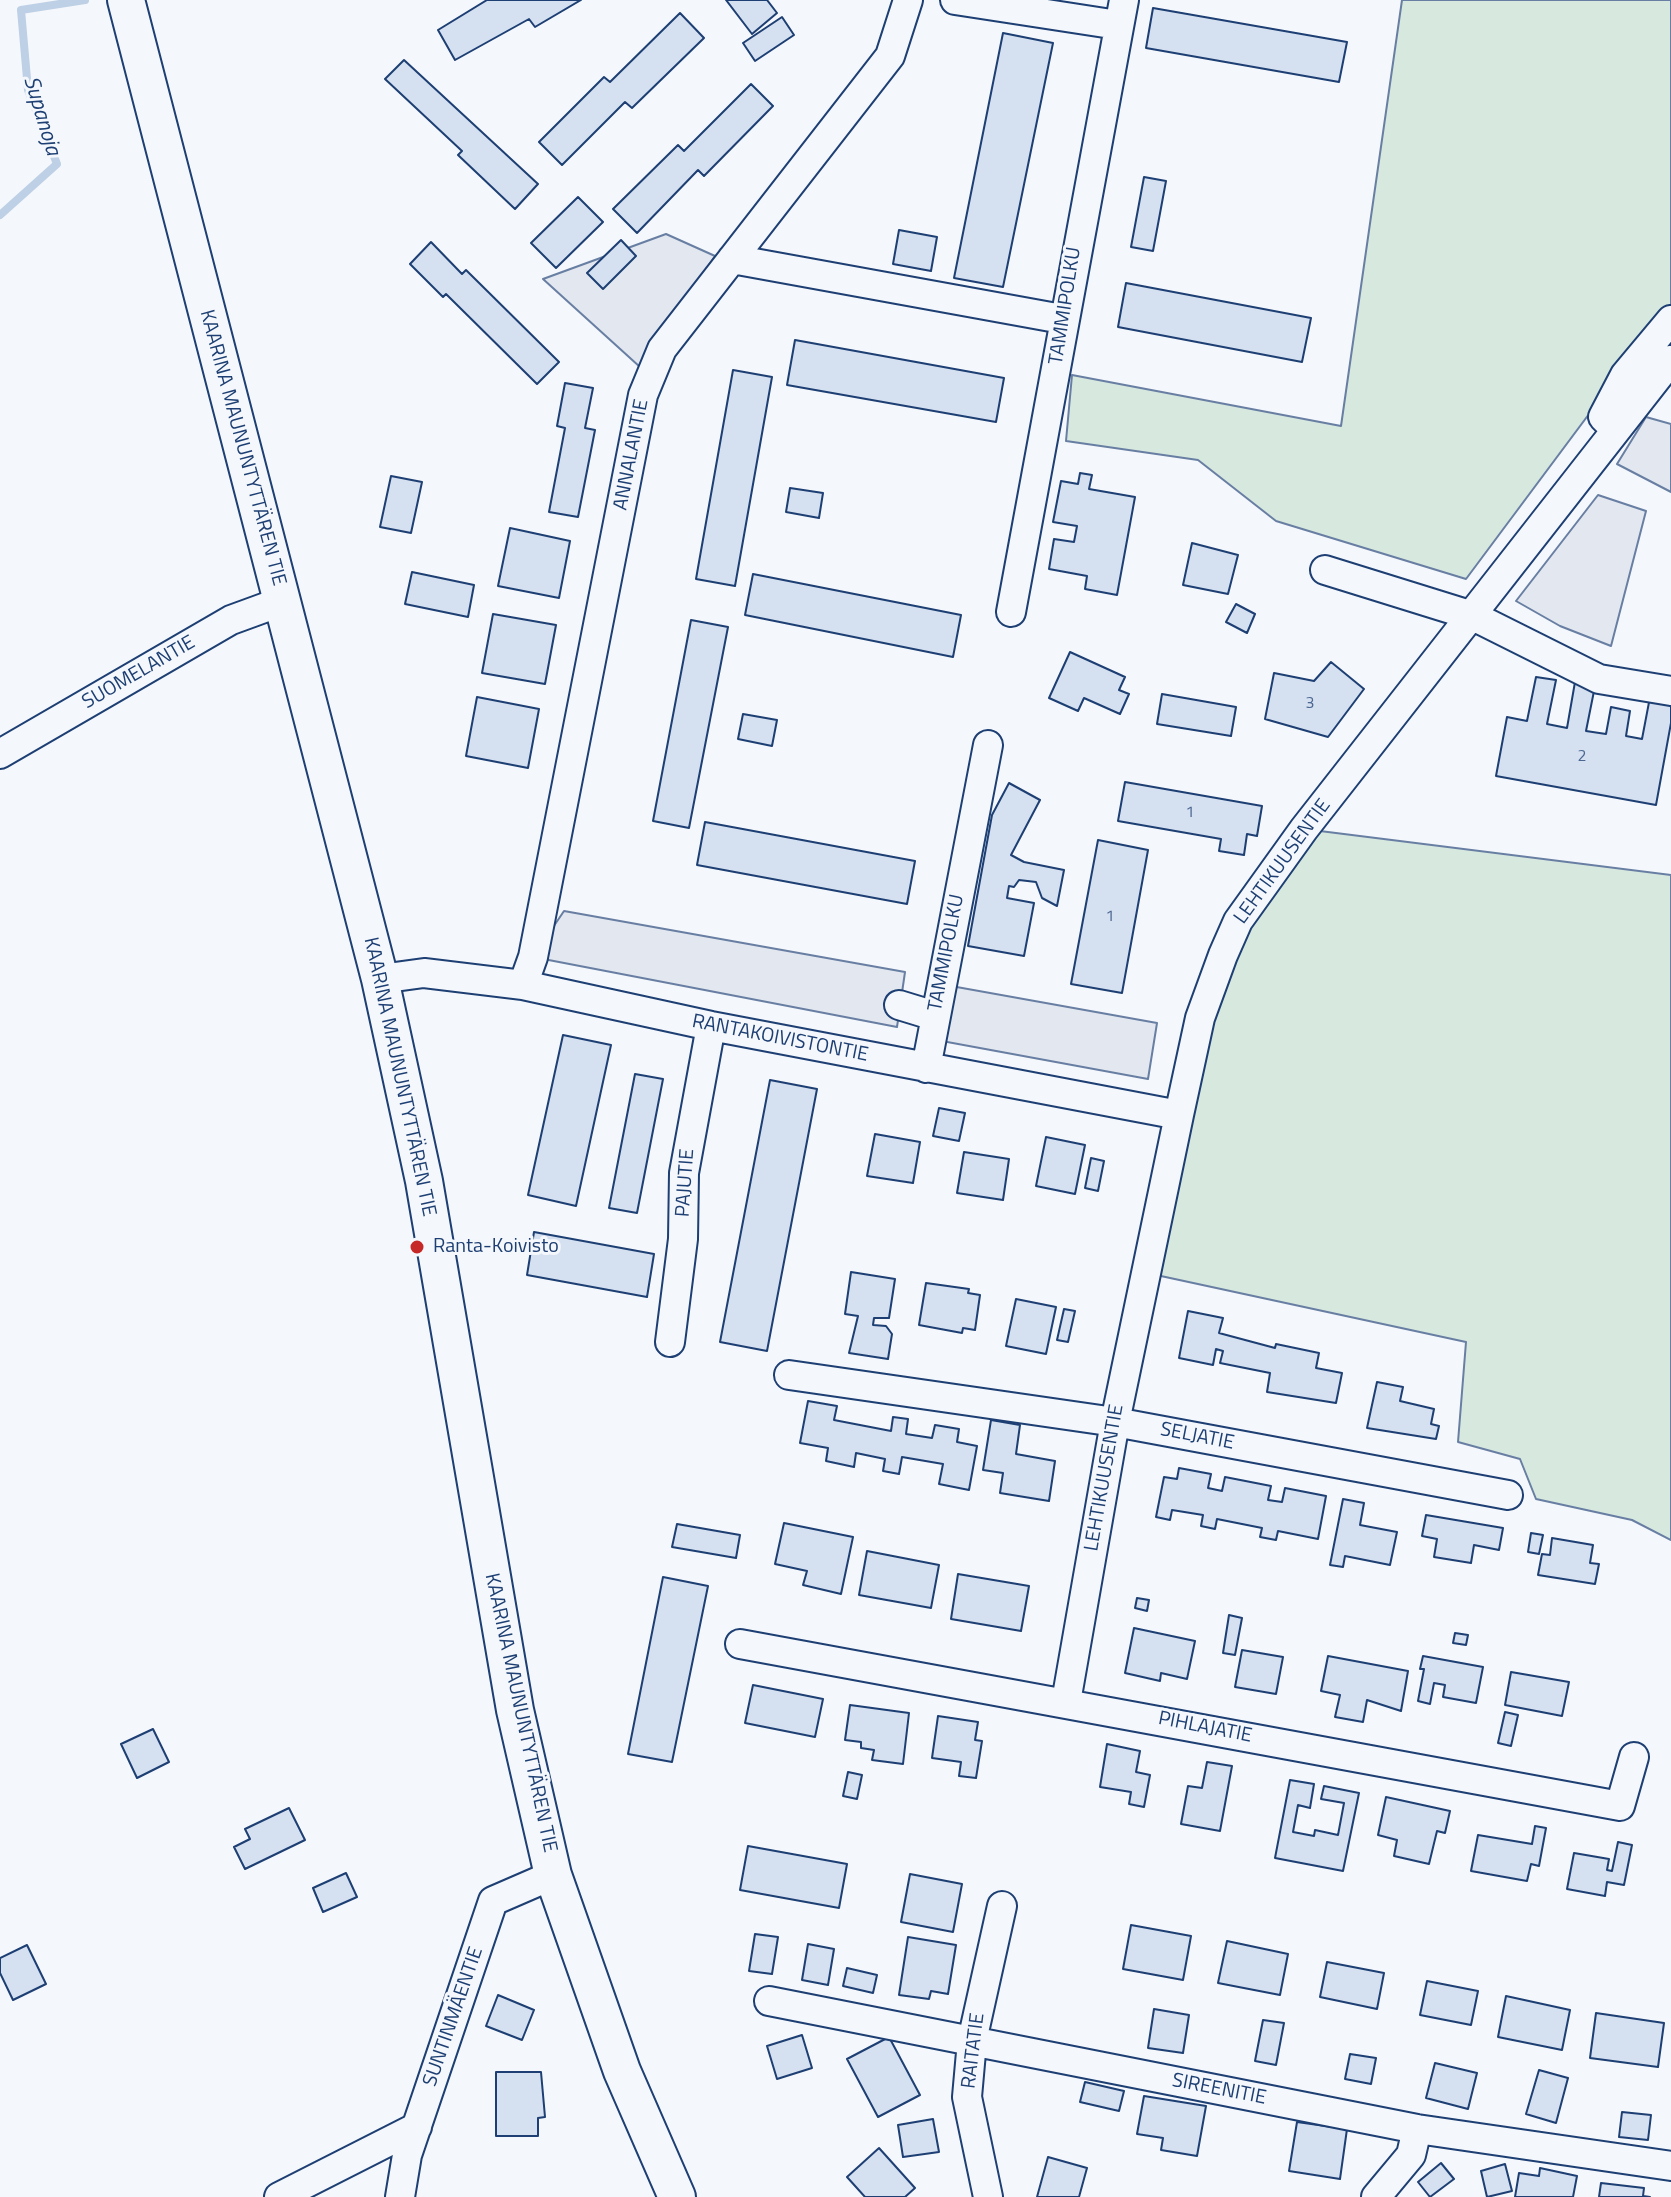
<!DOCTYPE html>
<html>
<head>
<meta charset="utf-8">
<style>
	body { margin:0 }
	canvas { display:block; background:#f4f7fb }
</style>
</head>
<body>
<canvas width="1671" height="2197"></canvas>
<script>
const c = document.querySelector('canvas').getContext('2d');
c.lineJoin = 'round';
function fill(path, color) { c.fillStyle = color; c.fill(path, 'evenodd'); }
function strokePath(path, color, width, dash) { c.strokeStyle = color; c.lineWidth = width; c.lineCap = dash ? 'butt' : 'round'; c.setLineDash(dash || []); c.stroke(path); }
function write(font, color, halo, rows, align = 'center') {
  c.font = font + ' "Titillium Web",sans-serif'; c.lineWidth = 6; c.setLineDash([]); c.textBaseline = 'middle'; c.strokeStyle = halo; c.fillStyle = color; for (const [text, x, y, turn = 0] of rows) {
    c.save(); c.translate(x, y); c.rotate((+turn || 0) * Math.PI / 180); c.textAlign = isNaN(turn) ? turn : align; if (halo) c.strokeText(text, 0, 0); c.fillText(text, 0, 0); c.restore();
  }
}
const green = new Path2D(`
	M 1402,0 L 1671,0 L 1671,304 L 1466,579 L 1276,521 L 1198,460 L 1066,441 L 1072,375 L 1341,426 Z
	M 1304,829 L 1671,875 L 1671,1540 L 1632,1520 L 1536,1499 L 1520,1459 L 1458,1442 L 1466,1342 L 1147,1273 L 1200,1018 Z`);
fill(green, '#d7e8df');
strokePath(green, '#687fa3', 2);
const parking = new Path2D(`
	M 666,234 L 715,256 L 640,367 L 543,279 Z
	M 1646,417 L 1671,424 L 1671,492 L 1617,464 Z
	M 1598,495 L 1646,511 L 1611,646 L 1560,626 L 1516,601 Z
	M 564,911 L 905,972 L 897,1027 L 533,957 Z
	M 940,984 L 1157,1023 L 1148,1079 L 931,1039 Z`);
fill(parking, '#e3e8f0');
strokePath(parking, '#687fa3', 2);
strokePath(new Path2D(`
	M 0,215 L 57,164 L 28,90 L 21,10 L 85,0`), '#bed0e5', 8);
const building = new Path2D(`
	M 487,0 L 581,0 L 535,27 L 529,19 L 455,60 L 438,30 Z
	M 726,0 L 767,0 L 777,13 L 752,34 Z
	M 1153,8 L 1347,42 L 1339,82 L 1146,48 Z
	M 680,13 L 704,38 L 632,108 L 625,102 L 562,165 L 539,142 L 604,77 L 610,82 Z
	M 782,17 L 794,35 L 755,61 L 743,43 Z
	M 1003,33 L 1053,43 L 1003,287 L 954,278 Z
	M 404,60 L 538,184 L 515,209 L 458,155 L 462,151 L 385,79 Z
	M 751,84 L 773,106 L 704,176 L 698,170 L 637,233 L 613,209 L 678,145 L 684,151 Z
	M 1144,177 L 1166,181 L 1153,251 L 1131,247 Z
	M 578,197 L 603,222 L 556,268 L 531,243 Z
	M 899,230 L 937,237 L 931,271 L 893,264 Z
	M 621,240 L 636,256 L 603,289 L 587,273 Z
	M 431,242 L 462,274 L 466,270 L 559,362 L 537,384 L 446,294 L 443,297 L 410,264 Z
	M 1126,283 L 1311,318 L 1302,362 L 1118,327 Z
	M 795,340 L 1004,378 L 996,422 L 787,385 Z
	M 733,370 L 772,377 L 735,586 L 696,579 Z
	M 565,383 L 593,388 L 585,428 L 595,430 L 578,517 L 549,512 L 565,428 L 557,426 Z
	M 1080,473 L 1092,475 L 1089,489 L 1135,497 L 1117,595 L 1085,589 L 1087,576 L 1049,569 L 1054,539 L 1074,542 L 1077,526 L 1053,522 L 1061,481 L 1078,484 Z
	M 391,476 L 422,482 L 411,533 L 380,527 Z
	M 790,488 L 823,493 L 819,518 L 786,512 Z
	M 510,528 L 570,541 L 559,598 L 498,586 Z
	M 1192,543 L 1238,555 L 1228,594 L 1183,585 Z
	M 412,572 L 474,585 L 468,617 L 405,604 Z
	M 753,574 L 961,615 L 953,657 L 745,615 Z
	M 1236,604 L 1255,614 L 1247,633 L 1226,622 Z
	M 493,614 L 556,625 L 545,684 L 482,673 Z
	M 691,620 L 728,627 L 689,828 L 653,821 Z
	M 1070,652 L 1125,677 L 1119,690 L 1129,694 L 1120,714 L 1084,698 L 1078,711 L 1049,698 Z
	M 1331,662 L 1364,689 L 1328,737 L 1265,719 L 1274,673 L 1314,681 Z
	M 1536,677 L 1556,680 L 1547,724 L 1567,728 L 1575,682 L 1595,686 L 1586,731 L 1606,734 L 1611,707 L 1630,711 L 1626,736 L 1642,739 L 1650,697 L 1671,701 L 1671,723 L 1656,805 L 1496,776 L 1507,717 L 1527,721 Z
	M 1162,694 L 1236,707 L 1231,736 L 1157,724 Z
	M 477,697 L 539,709 L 528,768 L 466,756 Z
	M 743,714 L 777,720 L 772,746 L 738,739 Z
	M 1125,782 L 1262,806 L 1257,836 L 1247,834 L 1244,855 L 1219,851 L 1221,839 L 1118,821 Z
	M 1009,783 L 1040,800 L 1011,855 L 1024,862 L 1064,870 L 1057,906 L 1042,898 L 1036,882 L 1019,880 L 1014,887 L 1009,886 L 1007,898 L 1034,903 L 1024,956 L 968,946 L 992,815 Z
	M 705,822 L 915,861 L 907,904 L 697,865 Z
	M 1098,840 L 1148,850 L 1122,993 L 1071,984 Z
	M 563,1035 L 611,1045 L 576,1206 L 528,1195 Z
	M 635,1074 L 663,1079 L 637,1213 L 609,1208 Z
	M 770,1080 L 817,1089 L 767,1351 L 720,1342 Z
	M 939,1108 L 965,1113 L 959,1141 L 933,1136 Z
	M 875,1134 L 920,1142 L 913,1183 L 867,1176 Z
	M 1046,1137 L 1085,1145 L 1075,1194 L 1036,1186 Z
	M 964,1152 L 1009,1159 L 1003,1200 L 957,1193 Z
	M 1091,1158 L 1104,1161 L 1098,1191 L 1085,1188 Z
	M 534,1232 L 654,1254 L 647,1297 L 527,1275 Z
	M 851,1272 L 895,1279 L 889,1318 L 874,1318 L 873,1325 L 886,1326 L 892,1334 L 888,1359 L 849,1353 L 858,1316 L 845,1314 Z
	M 926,1283 L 969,1289 L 968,1293 L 980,1295 L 975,1330 L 963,1328 L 962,1333 L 919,1325 Z
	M 1016,1299 L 1056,1307 L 1046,1354 L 1006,1346 Z
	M 1064,1309 L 1075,1311 L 1068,1342 L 1057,1340 Z
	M 1188,1311 L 1223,1318 L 1219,1333 L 1275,1348 L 1276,1344 L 1319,1353 L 1316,1368 L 1342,1373 L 1336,1403 L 1267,1392 L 1270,1373 L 1220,1363 L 1223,1351 L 1216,1349 L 1213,1365 L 1179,1358 Z
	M 1377,1382 L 1403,1387 L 1400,1401 L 1434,1409 L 1431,1424 L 1439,1426 L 1436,1439 L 1367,1428 Z
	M 808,1401 L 837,1406 L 834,1420 L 891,1431 L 893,1417 L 908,1419 L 906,1434 L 932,1438 L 935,1425 L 959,1429 L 957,1442 L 977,1446 L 969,1490 L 939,1484 L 943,1464 L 902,1457 L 899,1474 L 883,1471 L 885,1459 L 856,1453 L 854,1467 L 826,1461 L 828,1448 L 800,1443 Z
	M 991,1420 L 1020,1425 L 1016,1454 L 1055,1461 L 1049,1501 L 1000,1493 L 1003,1473 L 983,1470 Z
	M 1179,1468 L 1211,1474 L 1208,1488 L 1222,1491 L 1225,1477 L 1271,1486 L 1268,1500 L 1282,1502 L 1285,1488 L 1326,1496 L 1318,1539 L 1278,1531 L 1276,1540 L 1260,1537 L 1262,1528 L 1217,1519 L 1215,1529 L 1201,1526 L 1203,1515 L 1172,1510 L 1170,1520 L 1156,1517 L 1164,1477 L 1177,1479 Z
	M 1343,1499 L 1364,1503 L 1360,1525 L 1397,1532 L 1390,1565 L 1345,1556 L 1343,1567 L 1330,1565 Z
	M 1426,1515 L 1503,1528 L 1499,1550 L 1474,1545 L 1471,1563 L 1434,1557 L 1437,1539 L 1422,1536 Z
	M 784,1523 L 853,1537 L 841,1594 L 803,1585 L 807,1571 L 775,1564 Z
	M 677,1524 L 740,1535 L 736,1558 L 672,1547 Z
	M 1531,1533 L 1543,1535 L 1539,1554 L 1528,1552 Z
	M 1552,1538 L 1593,1545 L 1590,1563 L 1599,1564 L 1595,1584 L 1538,1575 L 1542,1554 L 1550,1555 Z
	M 867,1551 L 939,1565 L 931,1608 L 859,1595 Z
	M 958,1574 L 1029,1586 L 1021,1631 L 951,1619 Z
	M 663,1577 L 708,1586 L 672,1762 L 628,1754 Z
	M 1137,1598 L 1149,1600 L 1147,1611 L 1135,1608 Z
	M 1229,1615 L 1242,1618 L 1235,1655 L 1223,1653 Z
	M 1134,1628 L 1195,1641 L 1187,1679 L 1161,1673 L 1160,1681 L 1125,1673 Z
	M 1455,1633 L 1468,1635 L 1466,1645 L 1453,1643 Z
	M 1242,1650 L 1283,1657 L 1276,1694 L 1235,1687 Z
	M 1328,1656 L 1408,1671 L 1401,1711 L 1367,1700 L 1363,1722 L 1335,1717 L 1340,1695 L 1321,1691 Z
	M 1423,1656 L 1483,1667 L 1476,1703 L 1443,1697 L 1445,1685 L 1434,1683 L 1430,1704 L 1418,1701 L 1424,1669 L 1420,1669 Z
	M 1511,1672 L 1569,1682 L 1562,1716 L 1505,1705 Z
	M 753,1685 L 823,1699 L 815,1737 L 745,1723 Z
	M 850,1705 L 909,1713 L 903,1764 L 872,1760 L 874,1750 L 861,1748 L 861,1742 L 845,1740 Z
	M 1505,1712 L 1518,1715 L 1511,1746 L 1498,1743 Z
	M 938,1716 L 978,1722 L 975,1740 L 982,1741 L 976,1778 L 959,1776 L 961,1762 L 932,1758 Z
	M 153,1729 L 169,1762 L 137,1778 L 121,1744 Z
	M 1107,1744 L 1140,1751 L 1136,1772 L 1150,1775 L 1144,1807 L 1129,1804 L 1131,1792 L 1100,1787 Z
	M 1207,1762 L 1232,1766 L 1220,1831 L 1181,1824 L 1188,1786 L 1202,1788 Z
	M 848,1772 L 862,1775 L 857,1799 L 843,1796 Z
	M 1290,1780 L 1314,1784 L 1310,1808 L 1298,1805 L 1293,1832 L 1314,1836 L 1315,1830 L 1338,1835 L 1344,1803 L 1321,1799 L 1324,1786 L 1359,1793 L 1343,1871 L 1275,1858 Z
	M 1386,1797 L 1450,1811 L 1445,1833 L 1437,1831 L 1429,1864 L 1394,1856 L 1397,1840 L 1378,1835 Z
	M 289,1808 L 305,1840 L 245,1869 L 234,1847 L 250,1839 L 245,1829 Z
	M 1535,1826 L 1546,1828 L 1539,1866 L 1531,1864 L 1527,1881 L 1471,1871 L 1478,1835 L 1532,1844 Z
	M 1618,1842 L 1632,1845 L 1624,1885 L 1607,1882 L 1605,1896 L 1567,1889 L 1574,1853 L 1609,1859 L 1607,1870 L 1612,1871 Z
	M 748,1846 L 847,1864 L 839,1908 L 740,1890 Z
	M 346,1873 L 357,1897 L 323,1912 L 313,1888 Z
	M 910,1874 L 962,1884 L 953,1932 L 901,1922 Z
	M 1131,1925 L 1191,1936 L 1183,1980 L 1123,1969 Z
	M 755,1934 L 778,1937 L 772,1974 L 749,1971 Z
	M 908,1937 L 956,1945 L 948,1994 L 931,1991 L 929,1999 L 899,1995 Z
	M 1227,1941 L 1288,1954 L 1280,1995 L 1218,1983 Z
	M 808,1944 L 834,1949 L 828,1985 L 802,1980 Z
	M 27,1945 L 46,1984 L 13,2000 L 0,1973 L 0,1958 Z
	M 1327,1962 L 1384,1973 L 1377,2009 L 1320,1997 Z
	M 847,1968 L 877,1975 L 873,1993 L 843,1986 Z
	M 1427,1981 L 1478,1991 L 1471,2025 L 1420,2015 Z
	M 498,1995 L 534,2010 L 522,2040 L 486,2026 Z
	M 1506,1996 L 1570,2010 L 1562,2050 L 1498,2037 Z
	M 1154,2009 L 1189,2015 L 1183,2053 L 1148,2048 Z
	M 1596,2013 L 1664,2023 L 1658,2067 L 1590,2058 Z
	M 1263,2020 L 1284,2023 L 1276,2065 L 1255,2061 Z
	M 802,2035 L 812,2068 L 777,2079 L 767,2046 Z
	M 889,2037 L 920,2095 L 878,2117 L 847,2059 Z
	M 1350,2054 L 1376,2058 L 1371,2084 L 1345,2079 Z
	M 1435,2063 L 1477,2073 L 1468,2109 L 1426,2098 Z
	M 1539,2070 L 1568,2078 L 1556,2123 L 1526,2114 Z
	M 496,2072 L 541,2072 L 545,2117 L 538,2118 L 538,2136 L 496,2136 Z
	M 1085,2082 L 1124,2091 L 1119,2111 L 1080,2102 Z
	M 1144,2096 L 1206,2106 L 1197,2156 L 1161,2150 L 1163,2138 L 1137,2134 Z
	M 1622,2112 L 1651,2115 L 1648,2140 L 1619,2137 Z
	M 933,2119 L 939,2152 L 903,2157 L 898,2125 Z
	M 1297,2122 L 1347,2129 L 1340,2179 L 1289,2171 Z
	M 879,2148 L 915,2188 L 905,2197 L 865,2197 L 847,2177 Z
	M 1048,2157 L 1087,2168 L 1079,2197 L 1037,2197 Z
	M 1441,2163 L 1454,2179 L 1430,2197 L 1418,2182 Z
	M 1505,2164 L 1512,2191 L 1487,2197 L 1481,2171 Z
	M 1540,2168 L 1577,2176 L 1573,2197 L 1515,2197 L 1519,2173 L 1539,2176 Z
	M 1601,2183 L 1644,2188 L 1643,2196 L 1650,2197 L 1599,2197 Z`);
fill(building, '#d5e0f0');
strokePath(building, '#1d3f73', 2);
const minor = new Path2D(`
	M 955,0 L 1118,25
	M 732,259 L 1062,319
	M 1616,430 L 1603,417 L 1625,375 L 1671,320
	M 1325,570 L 1473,616 L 1599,679 L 1671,691
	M 1011,612 L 1124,0
	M 0,754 L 231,620 L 283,601
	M 380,979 L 424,973 L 523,985 L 711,1026 L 1179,1115
	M 523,985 L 533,957 L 643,395 L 662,349 L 890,56 L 908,0
	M 899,1005 L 935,1016
	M 926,1068 L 988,745
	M 670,1342 L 683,1239 L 684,1173 L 711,1026
	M 789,1375 L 1115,1422 L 1508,1495
	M 740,1644 L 1620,1806 L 1634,1757
	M 1066,1702 L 1115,1422 L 1179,1115 L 1200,1018 L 1223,955 L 1238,921 L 1304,829 L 1671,360
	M 769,2001 L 1417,2129 L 1671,2166
	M 279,2197 L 417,2127
	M 400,2197 L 407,2155 L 493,1901 L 553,1875
	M 988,2197 L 967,2097 L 972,2041 L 1002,1906
	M 1376,2197 L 1411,2155 L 1417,2129`);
const major = new Path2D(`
	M 126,0 L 380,979 L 424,1181 L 515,1710 L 553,1875 L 622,2071 L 677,2197`);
strokePath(minor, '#1d3f73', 32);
strokePath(major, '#1d3f73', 40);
strokePath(minor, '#f4f7fb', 28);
strokePath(major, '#f4f7fb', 36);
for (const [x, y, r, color] of [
	[417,1247,8,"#c62828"]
]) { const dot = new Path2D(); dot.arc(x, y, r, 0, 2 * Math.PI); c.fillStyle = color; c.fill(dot); strokePath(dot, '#f4f7fb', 3); }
write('16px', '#4b6792', null, [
	["3",1310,704],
	["2",1582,757],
	["1",1190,813],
	["1",1110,917]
]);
write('20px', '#1d3f73', '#f4f7fb', [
	["TAMMIPOLKU",1066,306,-81],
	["KAARINA MAUNUNTYTTÄREN TIE",242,448,75],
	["ANNALANTIE",632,455,-79],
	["SUOMELANTIE",139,673,-30],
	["LEHTIKUUSENTIE",1283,862,-54],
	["TAMMIPOLKU",947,953,-79],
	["RANTAKOIVISTONTIE",780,1039,11],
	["KAARINA MAUNUNTYTTÄREN TIE",399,1077,78],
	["PAJUTIE",686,1183,-86],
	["SELJATIE",1197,1437,11],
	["LEHTIKUUSENTIE",1105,1478,-80],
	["KAARINA MAUNUNTYTTÄREN TIE",520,1713,78],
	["PIHLAJATIE",1205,1728,11],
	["SUNTINMÄENTIE",454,2017,-71],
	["RAITATIE",974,2051,-83],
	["SIREENITIE",1219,2090,11]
]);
write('20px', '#1d3f73', '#f4f7fb', [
	["Ranta-Koivisto",433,1247]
], 'left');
write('italic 22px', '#1d3f73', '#f4f7fb', [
	["Supanoja",41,116,73]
]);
</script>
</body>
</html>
